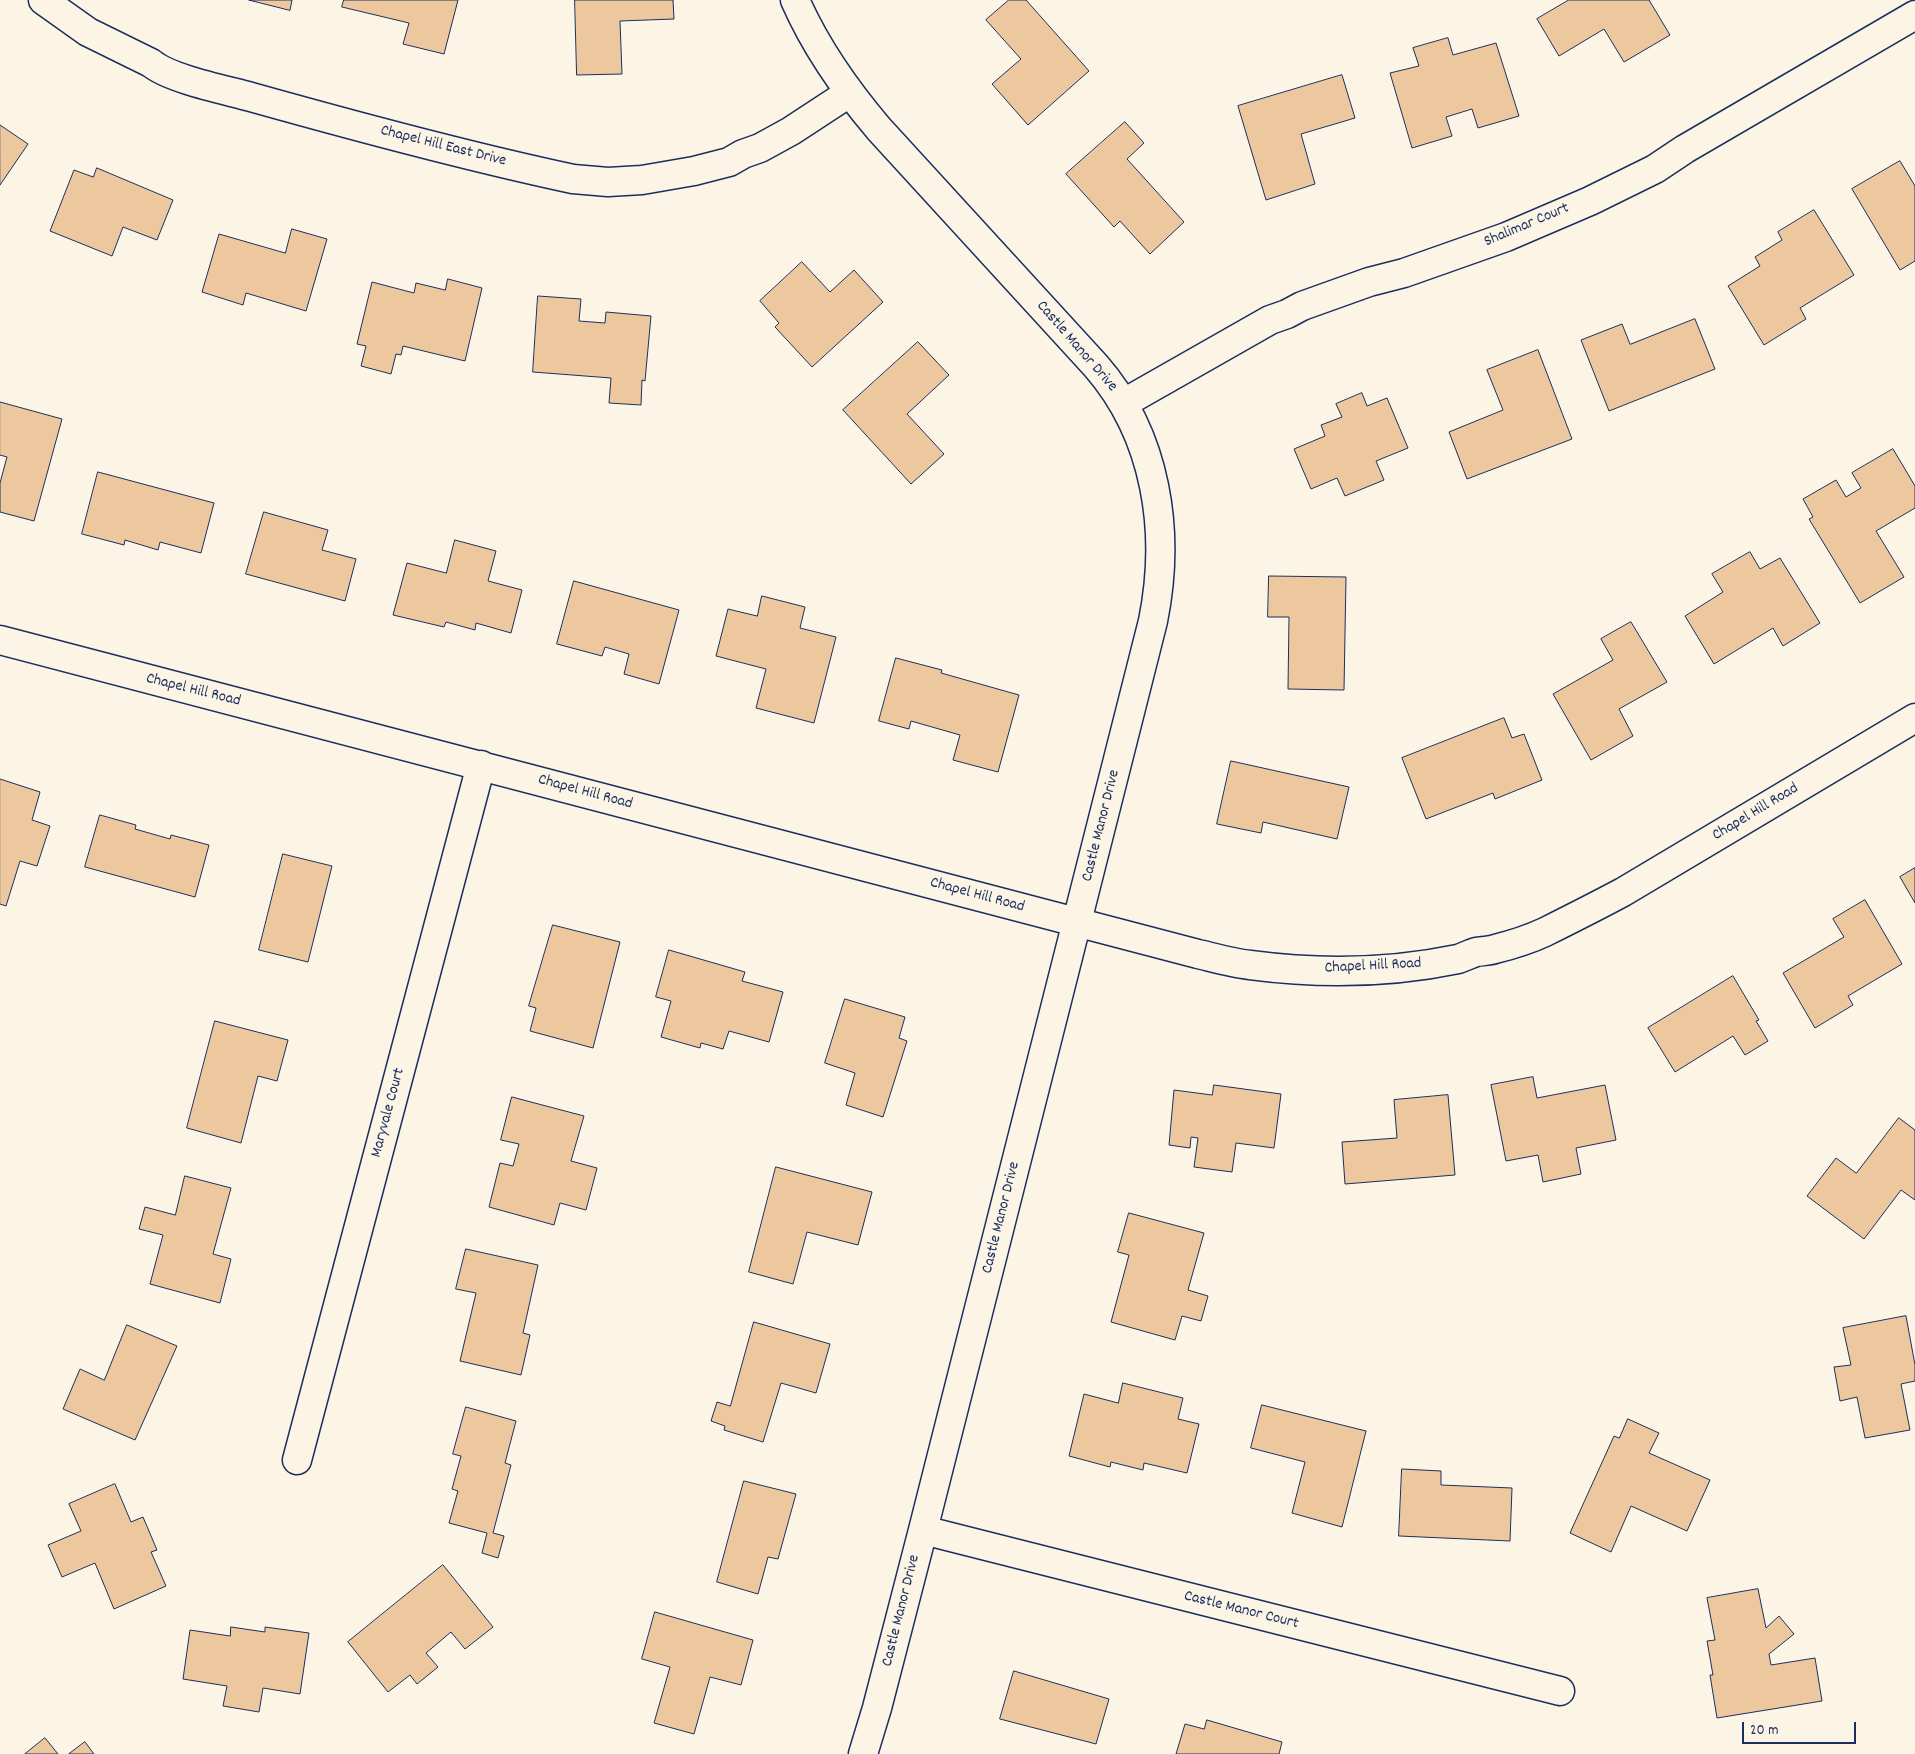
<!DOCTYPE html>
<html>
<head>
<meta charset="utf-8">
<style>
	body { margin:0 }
	#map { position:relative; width:1915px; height:1754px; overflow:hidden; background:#fcf5e5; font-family:Dekko,sans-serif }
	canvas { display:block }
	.scale { position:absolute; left:1742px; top:1722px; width:114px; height:22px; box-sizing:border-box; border:2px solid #1b2f5e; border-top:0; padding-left:6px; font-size:15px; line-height:18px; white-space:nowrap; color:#1b2f5e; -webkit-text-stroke:4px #fcf5e5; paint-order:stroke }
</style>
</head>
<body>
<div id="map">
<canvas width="1915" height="1754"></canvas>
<div class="scale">20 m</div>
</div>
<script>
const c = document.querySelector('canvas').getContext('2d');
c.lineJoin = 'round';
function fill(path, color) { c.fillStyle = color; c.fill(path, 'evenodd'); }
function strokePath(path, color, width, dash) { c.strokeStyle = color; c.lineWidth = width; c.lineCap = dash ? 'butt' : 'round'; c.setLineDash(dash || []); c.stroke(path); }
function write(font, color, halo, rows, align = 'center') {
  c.font = font + ' Dekko,sans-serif'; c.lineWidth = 4; c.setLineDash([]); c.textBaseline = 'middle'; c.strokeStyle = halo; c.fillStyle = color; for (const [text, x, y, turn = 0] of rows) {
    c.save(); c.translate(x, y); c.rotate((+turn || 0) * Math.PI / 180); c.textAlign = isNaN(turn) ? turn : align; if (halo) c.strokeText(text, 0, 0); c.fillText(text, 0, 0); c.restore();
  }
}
const building = new Path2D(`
	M 249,0 L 292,0 L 290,10 Z
	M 344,0 L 458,0 L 444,54 L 403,44 L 409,23 L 342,7 Z
	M 575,0 L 673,0 L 674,19 L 620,21 L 622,74 L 577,75 Z
	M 1009,0 L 1026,0 L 1089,71 L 1028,125 L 992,84 L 1021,59 L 986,20 Z
	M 1569,0 L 1649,0 L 1670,35 L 1624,62 L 1604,29 L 1559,56 L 1537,19 Z
	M 1448,38 L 1453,55 L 1496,43 L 1519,116 L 1478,128 L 1472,109 L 1446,117 L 1452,136 L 1412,148 L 1390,73 L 1419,66 L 1413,48 Z
	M 1342,75 L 1355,118 L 1301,134 L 1315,184 L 1266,200 L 1238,106 Z
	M 1125,122 L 1144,143 L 1127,159 L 1184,222 L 1150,254 L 1120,221 L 1114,227 L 1066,174 Z
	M 0,125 L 28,144 L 0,185 Z
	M 1900,161 L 1915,186 L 1915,261 L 1900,270 L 1852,189 Z
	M 97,168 L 173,200 L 157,240 L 123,227 L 112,256 L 50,231 L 74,170 L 93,177 Z
	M 1814,210 L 1854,275 L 1800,308 L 1806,319 L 1764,345 L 1728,286 L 1760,266 L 1755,257 L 1782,240 L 1778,232 Z
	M 292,229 L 327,239 L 306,311 L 246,293 L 243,305 L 202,292 L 219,234 L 285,253 Z
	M 802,262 L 830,292 L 854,270 L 883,302 L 812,367 L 775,327 L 779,323 L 760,301 Z
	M 448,279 L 482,288 L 465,361 L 403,346 L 401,355 L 396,354 L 391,374 L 361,366 L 366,346 L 357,344 L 372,282 L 414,293 L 416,283 L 445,290 Z
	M 538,296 L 581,299 L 579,321 L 605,323 L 606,312 L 651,316 L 645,381 L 642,380 L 641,405 L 609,403 L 611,378 L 533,372 Z
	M 1695,319 L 1715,369 L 1609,411 L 1581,340 L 1622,324 L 1630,344 Z
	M 918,342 L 949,375 L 907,414 L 944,454 L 911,484 L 843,410 Z
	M 1538,350 L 1572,439 L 1467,479 L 1449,432 L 1503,410 L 1487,370 Z
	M 1362,393 L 1367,406 L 1387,398 L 1408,448 L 1376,461 L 1384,480 L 1345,496 L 1337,478 L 1311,489 L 1294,449 L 1325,436 L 1321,425 L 1342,417 L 1336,404 Z
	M 0,402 L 62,419 L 34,521 L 0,512 L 0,483 L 7,457 L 0,455 Z
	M 1893,449 L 1915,486 L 1915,508 L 1876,531 L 1904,577 L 1860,603 L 1809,519 L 1813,517 L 1803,499 L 1836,480 L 1846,497 L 1861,488 L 1852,473 Z
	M 98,472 L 214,503 L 201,553 L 160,542 L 158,550 L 125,540 L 124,545 L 82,534 Z
	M 264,512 L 328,530 L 322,550 L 356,559 L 345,601 L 246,574 Z
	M 455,540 L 496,551 L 488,581 L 522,590 L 511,633 L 476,623 L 475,630 L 446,622 L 444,627 L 393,615 L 407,563 L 446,573 Z
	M 1750,552 L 1760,569 L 1780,558 L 1820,623 L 1783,646 L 1773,628 L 1714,664 L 1685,616 L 1723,592 L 1712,574 Z
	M 1269,576 L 1346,577 L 1344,690 L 1288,689 L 1289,617 L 1268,617 Z
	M 574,581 L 679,610 L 659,684 L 624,674 L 629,654 L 605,647 L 602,656 L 557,644 Z
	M 762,596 L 805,607 L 800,628 L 836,637 L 814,723 L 756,708 L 766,669 L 716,656 L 728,609 L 757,616 Z
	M 1631,622 L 1667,682 L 1619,709 L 1633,736 L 1591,760 L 1553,694 L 1613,660 L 1601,639 Z
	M 896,658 L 942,670 L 941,673 L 1019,695 L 998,772 L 953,760 L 960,735 L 911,721 L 909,729 L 879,721 Z
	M 1504,718 L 1512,738 L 1524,734 L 1542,780 L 1495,799 L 1493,793 L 1426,819 L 1402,758 Z
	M 1231,761 L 1349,787 L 1337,839 L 1263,822 L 1261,833 L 1217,824 Z
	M 0,779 L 40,792 L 32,820 L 50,826 L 37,866 L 20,861 L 6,906 L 0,904 Z
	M 100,815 L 136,825 L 135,829 L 170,839 L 171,835 L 209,845 L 195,897 L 85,867 Z
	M 283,854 L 332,866 L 308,962 L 259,950 Z
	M 1915,868 L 1915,903 L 1900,877 Z
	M 1865,900 L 1902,964 L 1848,996 L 1853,1005 L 1815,1028 L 1783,973 L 1844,937 L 1833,919 Z
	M 553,925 L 620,942 L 593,1048 L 530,1031 L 536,1008 L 529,1006 Z
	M 669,950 L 745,972 L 742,981 L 783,992 L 769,1042 L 729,1031 L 723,1049 L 701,1043 L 700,1048 L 661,1037 L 671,1001 L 656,997 Z
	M 1733,976 L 1759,1020 L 1756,1021 L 1768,1041 L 1745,1055 L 1733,1036 L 1675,1072 L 1648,1028 Z
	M 845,999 L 905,1017 L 899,1038 L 907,1041 L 883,1117 L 846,1105 L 855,1073 L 825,1063 Z
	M 215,1021 L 288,1040 L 277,1081 L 258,1076 L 241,1143 L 187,1128 Z
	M 1533,1077 L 1537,1098 L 1605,1085 L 1616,1140 L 1576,1148 L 1581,1174 L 1543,1182 L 1538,1155 L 1506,1161 L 1491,1085 Z
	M 1214,1085 L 1281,1094 L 1274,1148 L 1236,1143 L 1232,1172 L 1194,1167 L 1198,1138 L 1191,1137 L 1190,1148 L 1169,1145 L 1174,1090 L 1212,1095 Z
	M 1448,1095 L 1455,1175 L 1345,1184 L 1342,1142 L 1397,1138 L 1394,1100 Z
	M 512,1097 L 584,1116 L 571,1161 L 597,1168 L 586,1210 L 560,1203 L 554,1225 L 489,1207 L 500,1163 L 513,1166 L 519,1144 L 501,1140 Z
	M 1899,1118 L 1915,1130 L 1915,1200 L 1901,1190 L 1864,1239 L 1807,1196 L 1836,1158 L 1856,1173 Z
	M 776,1167 L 872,1192 L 858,1245 L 807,1232 L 793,1284 L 749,1272 Z
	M 185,1176 L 231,1188 L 213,1254 L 231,1259 L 220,1303 L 150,1284 L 163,1235 L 139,1229 L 145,1207 L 175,1215 Z
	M 1129,1213 L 1204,1233 L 1188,1290 L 1208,1296 L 1201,1321 L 1182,1316 L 1175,1340 L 1111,1322 L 1129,1255 L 1118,1252 Z
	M 466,1249 L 538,1265 L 523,1333 L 530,1335 L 521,1375 L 460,1361 L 476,1293 L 456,1289 Z
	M 1906,1316 L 1915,1365 L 1915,1381 L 1901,1384 L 1910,1430 L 1865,1438 L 1857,1397 L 1840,1401 L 1834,1367 L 1851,1365 L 1843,1328 Z
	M 754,1322 L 830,1344 L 816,1393 L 781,1383 L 763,1442 L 724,1430 L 725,1426 L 711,1421 L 717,1402 L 730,1406 Z
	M 127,1325 L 177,1346 L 135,1440 L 63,1409 L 80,1369 L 104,1380 Z
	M 1123,1383 L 1183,1398 L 1178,1419 L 1199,1424 L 1187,1473 L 1144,1463 L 1143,1470 L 1111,1462 L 1110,1467 L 1069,1456 L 1084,1394 L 1118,1403 Z
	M 1262,1405 L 1366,1431 L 1342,1527 L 1292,1513 L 1305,1462 L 1251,1448 Z
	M 466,1407 L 516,1421 L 505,1463 L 511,1465 L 493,1533 L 504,1536 L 498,1558 L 482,1553 L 487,1533 L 449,1523 L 458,1491 L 452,1489 L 461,1456 L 453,1454 Z
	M 1628,1419 L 1659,1433 L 1649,1453 L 1710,1480 L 1687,1531 L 1631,1506 L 1611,1552 L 1570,1533 L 1614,1436 L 1619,1438 Z
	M 1402,1469 L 1441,1471 L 1441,1485 L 1512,1488 L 1510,1541 L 1399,1536 Z
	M 744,1481 L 796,1494 L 778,1559 L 768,1557 L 758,1594 L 717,1582 Z
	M 115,1484 L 131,1522 L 143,1517 L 157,1550 L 151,1552 L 166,1586 L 114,1609 L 95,1563 L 62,1577 L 48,1545 L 81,1531 L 69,1504 Z
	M 443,1565 L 493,1627 L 465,1649 L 451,1632 L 426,1653 L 438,1667 L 417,1684 L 410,1675 L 388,1692 L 348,1642 Z
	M 1758,1589 L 1766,1628 L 1779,1616 L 1794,1634 L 1769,1654 L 1771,1665 L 1815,1658 L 1822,1701 L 1717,1718 L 1710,1675 L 1713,1675 L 1707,1641 L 1715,1640 L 1707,1598 Z
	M 655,1612 L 753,1640 L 741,1685 L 710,1677 L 694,1734 L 654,1723 L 670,1667 L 642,1659 Z
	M 231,1627 L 265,1632 L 265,1627 L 309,1633 L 300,1694 L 263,1688 L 259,1712 L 223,1706 L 227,1686 L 183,1679 L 190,1630 L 230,1636 Z
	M 1014,1671 L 1109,1699 L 1096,1744 L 1000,1719 Z
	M 1207,1720 L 1282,1742 L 1279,1754 L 1176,1754 L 1185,1724 L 1204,1729 Z
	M 45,1738 L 58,1754 L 25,1754 Z
	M 85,1742 L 94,1754 L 69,1754 Z`);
fill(building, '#edc89e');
strokePath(building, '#1b2f5e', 1);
const street = new Path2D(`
	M 43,0 L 88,32 L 151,63 C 170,79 226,90 251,97 C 358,127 465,156 573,179 L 608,182 L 642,180 L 694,171 L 729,162 L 743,154 L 760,148 L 791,131 L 849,93
	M 795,0 C 816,48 845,89 879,129 L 1096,366 C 1157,436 1171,532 1153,621 L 923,1530 L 877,1708 L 863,1754
	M 1124,403 L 1270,320 L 1287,314 L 1302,306 L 1369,282 L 1404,273 L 1506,237 L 1590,201 L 1655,169 L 1685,149 L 1915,15
	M 0,640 L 1198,954 C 1215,958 1233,963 1250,965 C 1318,974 1391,973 1458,959 C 1464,957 1470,954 1476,952 C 1482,951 1489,951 1495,949 C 1511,945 1530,939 1545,932 C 1571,919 1597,906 1623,892 L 1915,718
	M 297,1460 L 481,765
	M 923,1530 L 1560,1691`);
strokePath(street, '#1b2f5e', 31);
strokePath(street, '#fcf5e5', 28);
write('16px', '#1b2f5e', '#fcf5e5', [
	["Chapel Hill East Drive",443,147,14],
	["Shalimar Court",1527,226,-23],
	["Castle Manor Drive",1076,347,49],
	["Chapel Hill Road",193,691,14],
	["Chapel Hill Road",585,793,15],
	["Chapel Hill Road",1756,813,-31],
	["Castle Manor Drive",1102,826,-76],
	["Chapel Hill Road",977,896,15],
	["Chapel Hill Road",1373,967,-3],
	["Maryvale Court",389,1113,-75],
	["Castle Manor Drive",1002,1218,-76],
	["Castle Manor Drive",902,1611,-76],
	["Castle Manor Court",1241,1611,14]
]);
</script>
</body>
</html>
